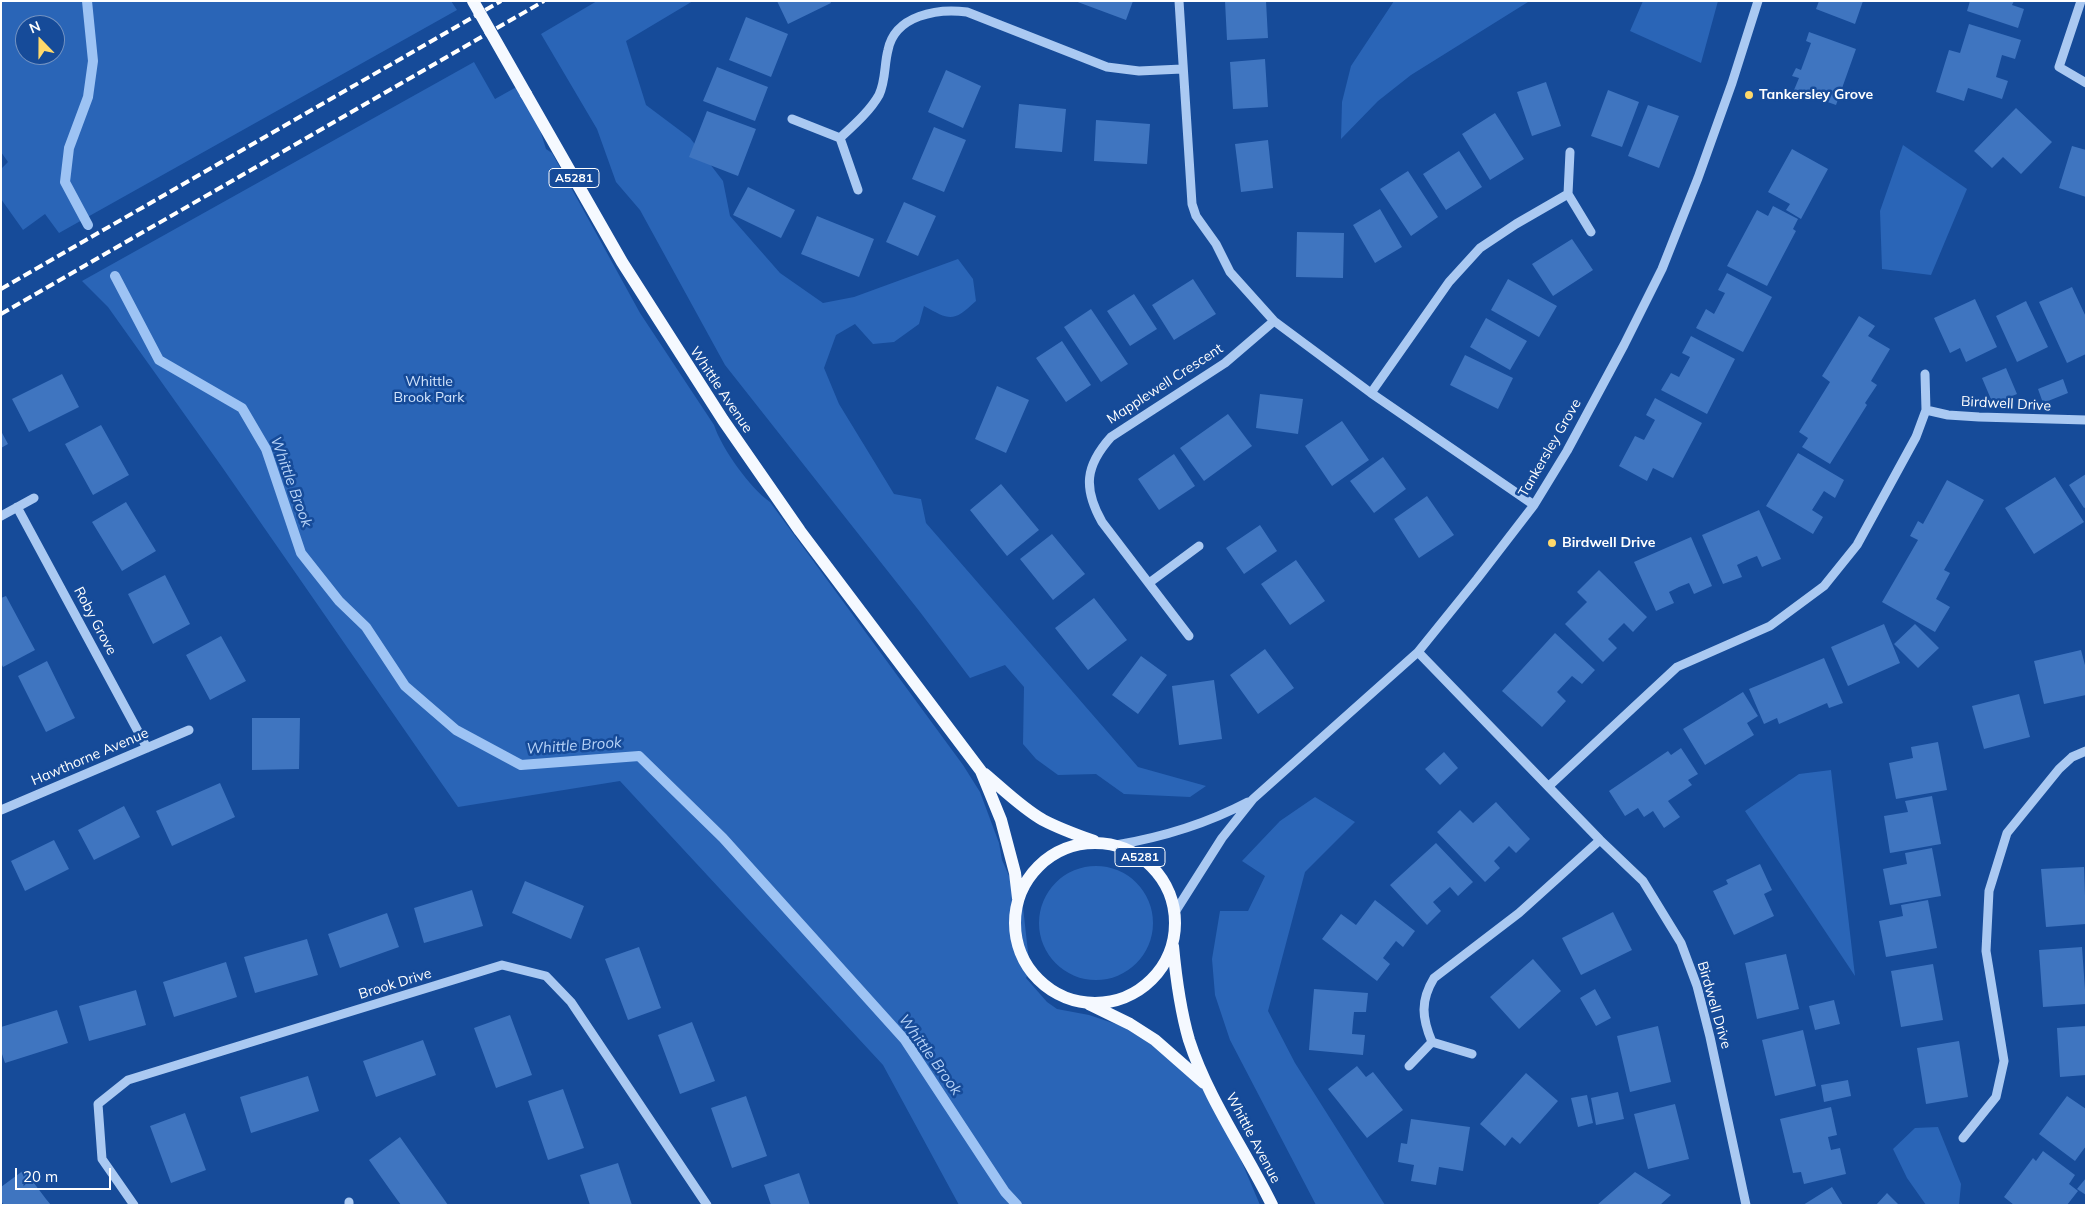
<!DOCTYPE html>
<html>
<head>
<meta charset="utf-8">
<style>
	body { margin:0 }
	#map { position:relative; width:2087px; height:1206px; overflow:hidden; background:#164b99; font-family:Mulish,sans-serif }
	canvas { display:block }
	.frame { position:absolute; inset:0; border:2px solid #fff; pointer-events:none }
	.north { position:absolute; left:15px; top:15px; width:50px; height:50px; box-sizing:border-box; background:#164b99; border:1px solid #7393c2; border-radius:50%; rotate:338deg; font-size:14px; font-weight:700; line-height:20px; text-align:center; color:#fff }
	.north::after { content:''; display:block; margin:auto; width:18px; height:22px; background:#ffd96b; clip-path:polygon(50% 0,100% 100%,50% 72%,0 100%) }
	.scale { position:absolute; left:15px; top:1168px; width:96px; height:22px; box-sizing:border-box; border:2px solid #fff; border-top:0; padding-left:6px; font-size:15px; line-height:18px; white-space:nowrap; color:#fff; -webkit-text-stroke:4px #164b99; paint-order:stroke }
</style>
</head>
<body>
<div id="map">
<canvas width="2087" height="1206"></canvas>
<div class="frame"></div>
<div class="north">N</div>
<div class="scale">20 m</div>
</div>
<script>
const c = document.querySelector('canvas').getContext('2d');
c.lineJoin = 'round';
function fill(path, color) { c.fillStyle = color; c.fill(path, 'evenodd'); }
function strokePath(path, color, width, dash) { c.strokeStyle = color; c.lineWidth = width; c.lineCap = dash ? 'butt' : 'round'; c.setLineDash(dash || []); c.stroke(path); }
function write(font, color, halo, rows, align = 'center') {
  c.font = font + ' Mulish,sans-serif'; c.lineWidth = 5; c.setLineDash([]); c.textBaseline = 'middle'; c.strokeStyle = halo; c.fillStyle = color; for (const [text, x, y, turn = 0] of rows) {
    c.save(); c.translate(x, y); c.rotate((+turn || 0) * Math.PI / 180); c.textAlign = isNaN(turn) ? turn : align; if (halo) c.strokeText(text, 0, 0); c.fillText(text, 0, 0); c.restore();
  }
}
fill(new Path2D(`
	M 1,1 L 451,1 L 457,10 L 59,233 L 45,214 L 23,230 L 1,199 L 1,169 L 8,162 L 1,152 ZM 25,25 L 55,25 L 55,55 L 25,55 Z
	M 597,1 L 693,1 L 626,41 L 646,105 L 690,138 L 723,181 L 730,216 L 780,273 L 823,303 L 854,297 L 958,259 L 973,279 L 976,301 C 953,322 951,321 924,306 L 919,324 L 894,342 L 873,344 L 855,324 L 836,335 L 824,368 L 839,404 L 894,494 L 921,499 L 926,523 L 1138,767 L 1206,786 L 1190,797 L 1124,794 L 1096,774 L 1058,775 L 1036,759 L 1023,744 L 1024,687 L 1005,665 L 970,678 L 920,612 L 725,365 L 640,210 L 616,182 L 597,129 L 541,34 Z
	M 1394,1 L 1528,2 L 1411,75 L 1378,101 L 1341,139 L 1342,102 L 1351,66 Z
	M 1643,1 L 1718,1 L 1701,63 L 1630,31 Z
	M 474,62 L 495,99 L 520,85 L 532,105 L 546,149 L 552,153 L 640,313 L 714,425 C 722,449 750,488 770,502 L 963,765 L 980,792 L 999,843 L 1002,860 L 1023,907 L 1030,970 L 1026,978 L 1047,1002 L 1057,1009 L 1089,1015 L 1122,1026 L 1207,1080 L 1260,1205 L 959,1205 L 883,1065 L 620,781 L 458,807 L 222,467 L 108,307 L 82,281 Z
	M 1903,145 L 1967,189 L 1931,275 L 1882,269 L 1880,211 Z
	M 1831,770 L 1855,976 L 1745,811 L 1799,774 Z
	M 1315,797 L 1355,822 L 1305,872 L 1268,1011 L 1295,1063 L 1385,1205 L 1316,1205 L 1230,1040 L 1215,995 L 1212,959 L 1220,911 L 1248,911 L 1265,876 L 1242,861 L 1280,821 Z
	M1039 923a57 57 0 1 1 114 0a57 57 0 1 1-114 0Z
	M 1938,1127 L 1961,1184 L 1959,1205 L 1926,1205 L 1907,1178 L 1893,1149 L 1915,1128 Z`), '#2a65b7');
strokePath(new Path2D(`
	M 87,1 L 93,61 L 88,97 L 69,148 L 65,182 L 88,225
	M 115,276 L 159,360 L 242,408 L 266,449 L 301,553 L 339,601 L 366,627 L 405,686 L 456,730 L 521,765 L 639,756 L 723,838 L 905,1040 L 1005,1192 L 1017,1205`), '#9dc3f4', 10);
fill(new Path2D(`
	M 777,1 L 830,1 L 831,3 L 788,24 Z
	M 1075,1 L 1133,1 L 1126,20 Z
	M 1225,1 L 1266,1 L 1268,38 L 1227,40 Z
	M 1819,1 L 1863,1 L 1855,24 L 1816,9 Z
	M 1970,1 L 2014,1 L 2012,5 L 2024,9 L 2018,28 L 1967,11 Z
	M 746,17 L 788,34 L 771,77 L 729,60 Z
	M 1969,24 L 2021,40 L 2015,59 L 2002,55 L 1996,77 L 2008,81 L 2002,99 L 1968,88 L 1964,101 L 1936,92 L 1949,50 L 1960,53 Z
	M 1809,32 L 1856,49 L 1836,105 L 1794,90 L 1799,78 L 1792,76 L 1796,68 L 1801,70 L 1811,43 L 1806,41 Z
	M 1265,59 L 1268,107 L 1233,109 L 1230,62 Z
	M 717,67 L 768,87 L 755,121 L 703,101 Z
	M 946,70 L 981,86 L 963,128 L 928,112 Z
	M 1546,82 L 1561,126 L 1532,136 L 1517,92 Z
	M 1608,90 L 1639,102 L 1622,147 L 1591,136 Z
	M 1019,104 L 1066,109 L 1062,152 L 1015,148 Z
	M 1648,105 L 1679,116 L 1659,168 L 1628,156 Z
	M 2016,108 L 2052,142 L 2021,174 L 2003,157 L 1992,168 L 1974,151 Z
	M 707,111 L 756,129 L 738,176 L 689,157 Z
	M 1495,113 L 1524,159 L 1490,180 L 1462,134 Z
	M 1096,120 L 1150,124 L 1147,164 L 1094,161 Z
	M 934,127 L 966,140 L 944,192 L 912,179 Z
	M 1268,140 L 1273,188 L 1241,192 L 1235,144 Z
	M 2072,146 L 2086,150 L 2086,197 L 2059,188 Z
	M 1792,149 L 1828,169 L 1801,219 L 1786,210 L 1790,204 L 1768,192 Z
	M 1459,151 L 1482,187 L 1446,210 L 1423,174 Z
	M 1408,171 L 1438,217 L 1411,236 L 1380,189 Z
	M 748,187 L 795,210 L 781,238 L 733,215 Z
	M 904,202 L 936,216 L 918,256 L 886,242 Z
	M 1773,206 L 1798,219 L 1793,229 L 1796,231 L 1767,286 L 1727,266 L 1757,210 L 1768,216 Z
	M 1380,209 L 1402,247 L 1375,263 L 1353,225 Z
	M 817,216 L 874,239 L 859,277 L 801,254 Z
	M 1297,232 L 1344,233 L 1343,278 L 1296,277 Z
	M 1572,239 L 1593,270 L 1553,296 L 1532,264 Z
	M 1727,273 L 1772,297 L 1743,352 L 1696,328 L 1706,309 L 1714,314 L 1725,293 L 1718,290 Z
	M 1193,279 L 1216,314 L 1174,340 L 1152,305 Z
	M 1508,279 L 1557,306 L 1539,337 L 1491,310 Z
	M 2072,287 L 2086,317 L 2086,354 L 2067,363 L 2039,302 Z
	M 1134,294 L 1157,329 L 1130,346 L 1107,311 Z
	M 1975,299 L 1997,347 L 1966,362 L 1960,348 L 1950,353 L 1934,318 Z
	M 2026,301 L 2048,347 L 2017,362 L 1996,316 Z
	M 1091,309 L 1128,364 L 1101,382 L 1064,327 Z
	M 1859,316 L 1875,326 L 1868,336 L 1890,349 L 1871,381 L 1877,385 L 1865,403 L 1867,405 L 1830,464 L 1802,447 L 1808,438 L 1799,432 L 1830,382 L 1822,376 Z
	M 1486,318 L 1527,341 L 1510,370 L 1470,347 Z
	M 1691,336 L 1735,359 L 1707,414 L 1661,390 L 1671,373 L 1679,377 L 1690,357 L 1682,353 Z
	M 1062,341 L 1091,385 L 1066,402 L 1036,358 Z
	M 1465,355 L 1513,378 L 1498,409 L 1450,385 Z
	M 2006,368 L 2017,394 L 1993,404 L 1982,378 Z
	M 62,374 L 79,407 L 29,432 L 12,399 Z
	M 2063,379 L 2068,393 L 2043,403 L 2038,389 Z
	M 997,386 L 1029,400 L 1006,453 L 975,439 Z
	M 1260,394 L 1303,399 L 1298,434 L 1256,428 Z
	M 1655,398 L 1702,423 L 1673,478 L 1653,468 L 1647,481 L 1619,466 L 1635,436 L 1644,440 L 1655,420 L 1646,415 Z
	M 1228,414 L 1252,446 L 1204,481 L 1180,448 Z
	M 1342,421 L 1369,460 L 1332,486 L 1305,446 Z
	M 101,425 L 129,475 L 93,495 L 65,444 Z
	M 1,431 L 8,444 L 1,448 Z
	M 1798,453 L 1844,480 L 1835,498 L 1824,491 L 1812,510 L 1823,517 L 1813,534 L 1766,506 Z
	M 1174,454 L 1195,486 L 1159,510 L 1138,479 Z
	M 1383,457 L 1406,489 L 1374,513 L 1350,481 Z
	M 2086,474 L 2086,507 L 2084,508 L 2069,485 Z
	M 2055,477 L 2084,522 L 2034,554 L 2005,508 Z
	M 1947,480 L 1984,500 L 1944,570 L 1950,573 L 1936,599 L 1950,607 L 1935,632 L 1882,602 L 1918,540 L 1910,536 L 1918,521 L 1923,524 Z
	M 1001,484 L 1039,530 L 1007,556 L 970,510 Z
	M 1427,496 L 1454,535 L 1419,558 L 1394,519 Z
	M 126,502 L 156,551 L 122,571 L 92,522 Z
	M 1759,510 L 1781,559 L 1762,567 L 1757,556 L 1747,560 L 1737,565 L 1742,577 L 1723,584 L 1702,535 Z
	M 1260,525 L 1277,551 L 1244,574 L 1226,548 Z
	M 1052,534 L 1085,574 L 1053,600 L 1020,559 Z
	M 1691,537 L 1712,586 L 1694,594 L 1689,583 L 1679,587 L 1669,592 L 1674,603 L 1656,611 L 1634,562 Z
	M 1296,560 L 1325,601 L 1290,625 L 1261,584 Z
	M 1599,570 L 1647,617 L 1633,632 L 1624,623 L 1608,639 L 1617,648 L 1603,662 L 1565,624 L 1587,602 L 1577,592 Z
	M 165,575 L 190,624 L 153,644 L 128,594 Z
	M 6,596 L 35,650 L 3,667 L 1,663 L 1,598 Z
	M 1094,598 L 1127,640 L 1088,670 L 1055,628 Z
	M 1884,624 L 1900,663 L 1848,686 L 1831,647 Z
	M 1915,624 L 1939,648 L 1918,668 L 1894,644 Z
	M 1555,633 L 1595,670 L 1582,684 L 1572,676 L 1557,692 L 1566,701 L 1542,727 L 1502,691 Z
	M 221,636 L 246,681 L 210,700 L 186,655 Z
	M 1265,649 L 1294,688 L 1258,714 L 1230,675 Z
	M 2081,650 L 2086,669 L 2086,695 L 2044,704 L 2034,661 Z
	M 1141,656 L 1167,675 L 1138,714 L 1112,695 Z
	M 1824,658 L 1843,703 L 1829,708 L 1827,703 L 1779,724 L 1777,718 L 1764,724 L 1749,689 Z
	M 47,661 L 75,718 L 46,732 L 18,676 Z
	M 1214,680 L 1222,739 L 1179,745 L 1172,686 Z
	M 1743,692 L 1758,716 L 1747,723 L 1754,735 L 1705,765 L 1683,729 Z
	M 2019,694 L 2030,737 L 1984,749 L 1972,706 Z
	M 252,718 L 300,718 L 299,769 L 252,770 Z
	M 1938,742 L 1947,790 L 1896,799 L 1889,763 L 1913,758 L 1911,747 Z
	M 1681,748 L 1698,774 L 1688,780 L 1692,785 L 1668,801 L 1680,817 L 1664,828 L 1653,811 L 1644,817 L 1638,808 L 1625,816 L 1609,791 L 1668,751 L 1671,755 Z
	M 1444,752 L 1458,768 L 1440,785 L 1425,769 Z
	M 220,783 L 235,817 L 172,846 L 156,811 Z
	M 1932,796 L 1941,844 L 1890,853 L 1884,816 L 1908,812 L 1905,801 Z
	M 1496,802 L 1530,839 L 1516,853 L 1509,846 L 1494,861 L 1500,868 L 1485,882 L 1437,832 L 1460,810 L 1473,823 Z
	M 124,806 L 140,837 L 94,860 L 78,830 Z
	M 54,840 L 69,869 L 25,891 L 11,861 Z
	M 1436,843 L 1473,882 L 1458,896 L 1450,887 L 1433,902 L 1441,911 L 1427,925 L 1390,885 Z
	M 1932,848 L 1941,896 L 1890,905 L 1883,869 L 1907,864 L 1905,853 Z
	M 1760,864 L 1772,890 L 1764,894 L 1774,916 L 1734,935 L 1713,891 L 1728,884 L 1726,880 Z
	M 2084,867 L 2086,924 L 2046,927 L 2041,869 Z
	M 525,881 L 584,906 L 571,939 L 512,913 Z
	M 472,890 L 483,926 L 424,943 L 414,908 Z
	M 1375,900 L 1415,931 L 1403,947 L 1396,941 L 1389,950 L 1383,958 L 1390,964 L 1377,981 L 1322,939 L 1341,914 L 1356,925 Z
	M 1928,900 L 1937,948 L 1886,957 L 1879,921 L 1903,916 L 1901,905 Z
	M 1613,912 L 1632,950 L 1581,975 L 1562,938 Z
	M 387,913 L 399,947 L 340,968 L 328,934 Z
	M 307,939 L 318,975 L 255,993 L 244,957 Z
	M 639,947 L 661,1008 L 628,1020 L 605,959 Z
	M 2082,947 L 2086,1004 L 2043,1007 L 2039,950 Z
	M 1786,954 L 1799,1009 L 1757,1019 L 1745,963 Z
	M 1533,959 L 1561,991 L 1519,1029 L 1490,997 Z
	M 226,962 L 237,997 L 174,1017 L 163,982 Z
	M 1933,964 L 1943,1020 L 1901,1027 L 1891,971 Z
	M 1314,989 L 1368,993 L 1366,1012 L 1354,1012 L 1353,1022 L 1352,1034 L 1365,1035 L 1363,1055 L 1309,1050 Z
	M 1595,989 L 1611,1018 L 1596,1026 L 1580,998 Z
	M 136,990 L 146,1025 L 89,1041 L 79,1006 Z
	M 1834,1000 L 1840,1024 L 1815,1030 L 1809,1006 Z
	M 57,1010 L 68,1043 L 5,1063 L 1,1051 L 1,1027 Z
	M 510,1015 L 532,1075 L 496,1088 L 474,1028 Z
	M 692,1022 L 715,1081 L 680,1094 L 658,1035 Z
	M 1658,1026 L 1671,1082 L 1630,1092 L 1617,1036 Z
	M 2086,1026 L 2086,1075 L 2060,1077 L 2057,1028 Z
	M 1803,1030 L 1816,1086 L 1775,1096 L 1762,1040 Z
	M 423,1040 L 436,1075 L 376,1097 L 363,1061 Z
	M 1959,1041 L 1968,1097 L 1926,1104 L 1917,1048 Z
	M 1357,1066 L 1366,1077 L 1373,1072 L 1403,1110 L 1367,1138 L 1328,1089 Z
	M 1526,1073 L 1558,1101 L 1520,1144 L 1512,1137 L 1505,1146 L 1480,1124 Z
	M 308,1076 L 319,1111 L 251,1133 L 240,1097 Z
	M 1848,1080 L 1851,1096 L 1824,1102 L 1821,1085 Z
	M 563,1089 L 584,1148 L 548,1160 L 528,1101 Z
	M 1618,1092 L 1624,1119 L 1596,1125 L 1591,1098 Z
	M 1587,1095 L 1593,1123 L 1578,1127 L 1571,1098 Z
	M 746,1096 L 767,1156 L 732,1168 L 711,1108 Z
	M 2067,1096 L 2086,1109 L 2086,1146 L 2075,1161 L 2039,1134 Z
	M 1675,1104 L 1689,1159 L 1648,1169 L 1634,1114 Z
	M 1831,1107 L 1837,1135 L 1828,1137 L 1831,1150 L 1840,1148 L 1846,1174 L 1804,1184 L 1801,1172 L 1793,1173 L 1780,1119 Z
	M 185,1113 L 206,1170 L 171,1183 L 150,1126 Z
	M 1411,1119 L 1470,1127 L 1463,1171 L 1439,1167 L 1436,1185 L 1411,1181 L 1414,1165 L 1398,1162 L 1401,1143 L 1407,1144 Z
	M 400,1137 L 448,1205 L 401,1205 L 393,1194 L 369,1160 Z
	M 2043,1151 L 2075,1175 L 2069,1184 L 2078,1191 L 2067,1205 L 2014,1205 L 2004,1197 L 2033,1158 L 2036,1161 Z
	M 618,1163 L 632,1205 L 590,1205 L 580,1175 Z
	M 24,1170 L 46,1199 L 51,1205 L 4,1205 L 1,1201 L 1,1187 Z
	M 1635,1172 L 1671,1195 L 1660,1205 L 1597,1205 Z
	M 799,1173 L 810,1205 L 771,1205 L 764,1185 Z
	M 2086,1178 L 2086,1195 L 2077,1189 Z
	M 1832,1187 L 1843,1205 L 1803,1205 Z
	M 1887,1193 L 1899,1205 L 1876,1205 Z`), '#3f75c0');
strokePath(new Path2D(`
	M 1179,1 L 1192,204 L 1196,216 L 1216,244 L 1230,272 L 1274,321 L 1371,393 L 1534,505
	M 2081,1 L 2059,67 L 2086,83
	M 792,119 L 840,138 L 858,190
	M 840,138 C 854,125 870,111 879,95 C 886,80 884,65 888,50 C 895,15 938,8 967,12 L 1107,67 L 1139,71 L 1182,69
	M 1570,152 L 1568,194 L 1591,232
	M 1925,374 L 1926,410 L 1948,415 L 1979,417 L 2086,420
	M 1371,393 L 1449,282 L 1480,248 L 1516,224 L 1568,194
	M 17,507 L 147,748
	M 1,516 L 34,498
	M 1149,583 L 1199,546
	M 1189,636 L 1102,522 C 1083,488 1085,466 1111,437 L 1225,363 L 1274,321
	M 1418,652 L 1600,840 L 1643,881 L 1681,943 L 1697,986 L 1710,1037 L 1746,1205
	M 1549,786 L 1677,667 L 1770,626 L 1824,586 L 1857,545 L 1916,437 L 1926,410
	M 1,810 L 189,730
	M 1116,845 C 1164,837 1206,824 1248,802
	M 1175,912 L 1222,838 L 1253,799 L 1418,652 L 1477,579 L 1534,505 L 1567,451 L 1624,345 L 1662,269 L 1698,178 L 1732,83 L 1758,1
	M 1432,1042 C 1422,1018 1420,1001 1434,978 L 1519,913 L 1600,840
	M 1409,1066 L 1432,1042 L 1472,1054
	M 1963,1138 L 1996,1097 L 2004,1061 L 1986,951 L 1989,891 L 2007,833 L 2059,769 L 2072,757 L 2086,751
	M 349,1202 L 349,1205
	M 134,1205 L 102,1159 L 98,1104 L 128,1080 L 502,965 L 546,976 L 571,1002 L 707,1205`), '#aac9f2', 9);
strokePath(new Path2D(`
	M 526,94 L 622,262 L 723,420 L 800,531 L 981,771 L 1001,820 L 1015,873 L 1018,898
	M 985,774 C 1004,790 1022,808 1043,820 C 1060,829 1077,835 1094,841
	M1015 923a80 80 0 1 1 160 0a80 80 0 1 1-160 0Z
	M 1173,946 C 1176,978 1180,1009 1189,1040 C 1208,1099 1245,1150 1272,1205
	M 1089,1004 L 1130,1024 L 1155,1040 L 1204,1083`), '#f5f9ff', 12);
strokePath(new Path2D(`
	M 1,289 L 501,1
	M 1,314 L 544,1`), '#fff', 4, [9, 4]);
strokePath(new Path2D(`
	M 473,1 L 526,94`), '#f5f9ff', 12);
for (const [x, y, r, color] of [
	[1749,95,5,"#ffd96b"],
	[1552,543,5,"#ffd96b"]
]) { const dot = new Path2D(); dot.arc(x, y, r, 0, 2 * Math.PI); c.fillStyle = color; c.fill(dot); strokePath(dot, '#164b99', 2); }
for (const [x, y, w] of [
	[574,178,50],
	[1140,857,50]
]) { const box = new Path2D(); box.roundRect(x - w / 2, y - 9.5, w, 19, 4); c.fillStyle = '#164b99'; c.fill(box); strokePath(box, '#fff', 1); }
write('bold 12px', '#fff', null, [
	["A5281",574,178],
	["A5281",1140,857]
]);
write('bold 14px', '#fff', '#164b99', [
	["Tankersley Grove",1759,95],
	["Birdwell Drive",1562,543]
], 'left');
write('14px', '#d2e4fc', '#164b99', [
	["Whittle",429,382],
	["Brook Park",429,398]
]);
write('14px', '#fff', '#164b99', [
	["Mapplewell Crescent",1165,384,-33],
	["Whittle Avenue",721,390,56],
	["Birdwell Drive",2006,404,3],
	["Tankersley Grove",1550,448,-60],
	["Roby Grove",95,621,62],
	["Hawthorne Avenue",90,757,-23],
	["Brook Drive",395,984,-17],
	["Birdwell Drive",1714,1005,74],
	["Whittle Avenue",1253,1138,62]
]);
write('italic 15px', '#b7d3f8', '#164b99', [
	["Whittle Brook",291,482,70],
	["Whittle Brook",574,746,-4],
	["Whittle Brook",930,1055,54]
]);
</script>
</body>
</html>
